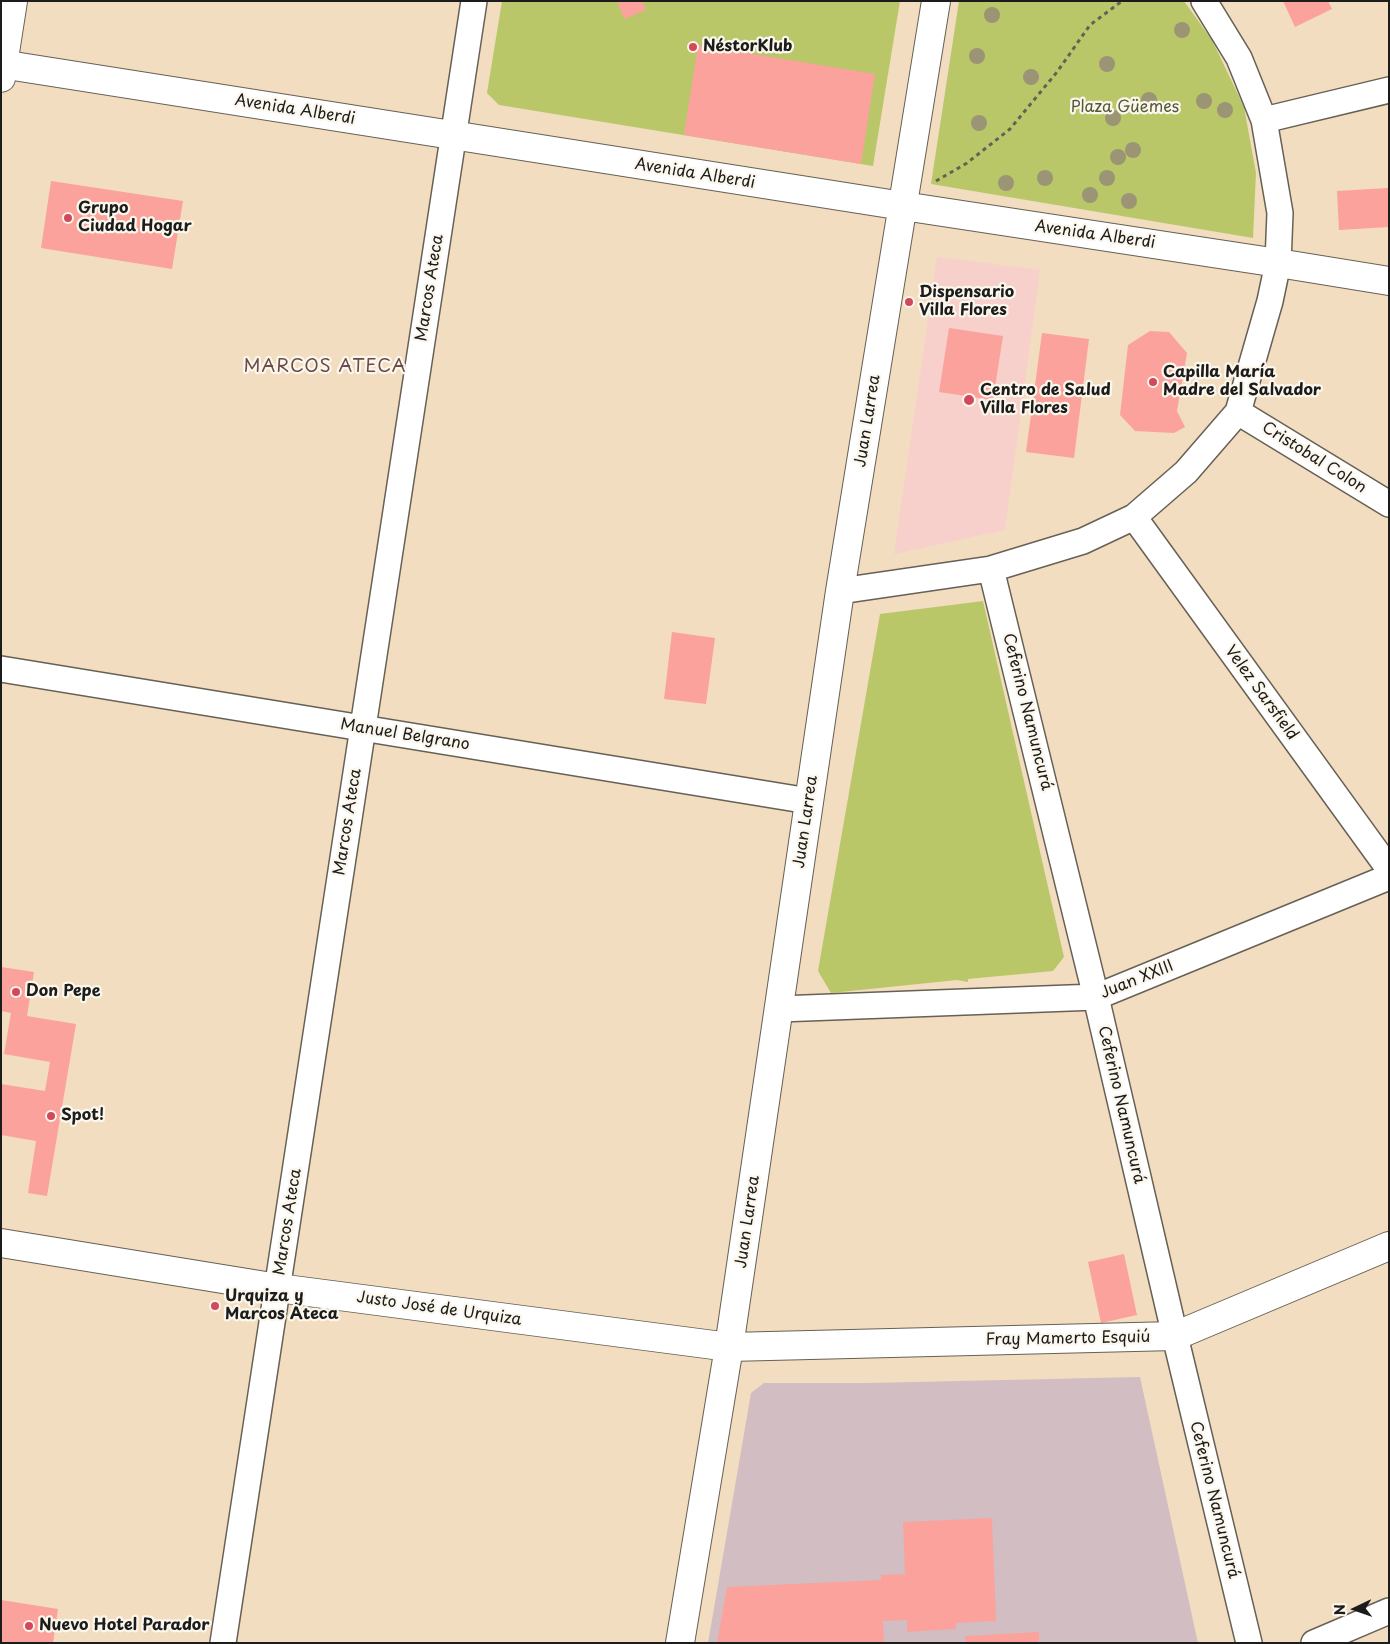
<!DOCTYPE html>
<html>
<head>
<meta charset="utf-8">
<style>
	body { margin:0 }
	#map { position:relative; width:1390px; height:1644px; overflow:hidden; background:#f2ddc0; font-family:"Playpen Sans",sans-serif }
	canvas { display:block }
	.frame { position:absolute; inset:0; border:2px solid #1c1c1c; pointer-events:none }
	.north { position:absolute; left:1330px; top:1584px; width:50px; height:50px; -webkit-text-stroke:4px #fbf7ec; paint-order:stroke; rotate:267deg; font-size:14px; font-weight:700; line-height:20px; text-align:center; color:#1c1c1c }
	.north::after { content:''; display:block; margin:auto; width:18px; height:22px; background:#1c1c1c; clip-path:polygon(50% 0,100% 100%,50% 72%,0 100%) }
</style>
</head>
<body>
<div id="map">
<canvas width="1390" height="1644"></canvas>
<div class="frame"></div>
<div class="north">N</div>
</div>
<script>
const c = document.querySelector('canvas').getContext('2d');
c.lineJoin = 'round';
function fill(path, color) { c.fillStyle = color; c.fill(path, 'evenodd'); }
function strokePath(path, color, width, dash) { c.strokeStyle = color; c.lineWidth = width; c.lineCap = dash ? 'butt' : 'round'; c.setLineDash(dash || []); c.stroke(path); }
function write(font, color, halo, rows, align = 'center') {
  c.font = font + ' "Playpen Sans",sans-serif'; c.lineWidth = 4.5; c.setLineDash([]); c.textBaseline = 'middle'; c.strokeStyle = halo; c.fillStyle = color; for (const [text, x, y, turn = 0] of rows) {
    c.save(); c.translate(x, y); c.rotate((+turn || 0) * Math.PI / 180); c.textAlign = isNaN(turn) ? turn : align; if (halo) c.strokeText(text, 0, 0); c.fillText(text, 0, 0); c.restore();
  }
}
fill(new Path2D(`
	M 937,257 L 1040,270 L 1005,530 L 894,554 Z`), '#f7d0cb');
fill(new Path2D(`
	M 1140,1377 L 1198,1643 L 708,1643 L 751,1393 L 764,1383 L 868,1383 Z`), '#d2bec2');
fill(new Path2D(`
	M 502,1 L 900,1 L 873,166 L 499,105 L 487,93 Z
	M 959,1 L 1184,1 L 1212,40 L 1244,107 L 1256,173 L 1253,238 L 931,184 Z
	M 983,601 L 1064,957 L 1053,971 L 968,979 L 968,982 L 957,980 L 831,993 L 818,971 L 880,614 Z`), '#bac769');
fill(new Path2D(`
	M 617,1 L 642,1 L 646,10 L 624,19 Z
	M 1283,1 L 1328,1 L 1332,9 L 1295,27 Z
	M 698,45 L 875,74 L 861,164 L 684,135 Z
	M 51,181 L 183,201 L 172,269 L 41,248 Z
	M 1388,188 L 1389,227 L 1339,230 L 1337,191 Z
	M 949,328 L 1003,336 L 993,400 L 939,392 Z
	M 1150,331 L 1169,332 L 1187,353 L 1177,411 L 1185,427 L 1174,433 L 1135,431 L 1120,415 L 1128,345 Z
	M 1042,333 L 1089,339 L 1074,458 L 1026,452 Z
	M 672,632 L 715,638 L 706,704 L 664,699 Z
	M 1,967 L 34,972 L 27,1016 L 76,1024 L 47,1196 L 28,1193 L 36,1141 L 1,1135 L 1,1084 L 45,1091 L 50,1062 L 4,1054 L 11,1013 L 1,1011 Z
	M 1124,1254 L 1137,1315 L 1101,1323 L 1088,1262 Z
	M 992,1518 L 996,1621 L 956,1623 L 956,1629 L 907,1632 L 907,1620 L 883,1621 L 884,1643 L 717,1643 L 727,1587 L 881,1580 L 881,1575 L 905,1574 L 903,1522 Z
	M 1,1600 L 58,1609 L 53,1643 L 1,1643 Z
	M 1039,1632 L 1039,1643 L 966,1643 L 965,1636 Z`), '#fba29c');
const street = new Path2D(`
	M 1264,120 L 1389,90
	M 1238,412 L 1389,504
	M 1134,517 L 1389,869
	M 991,569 L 1096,997 L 1175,1336 L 1249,1643
	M 840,591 L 991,569 L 1083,541 L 1134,517 L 1186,472 L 1238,412 L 1270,301 L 1278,263 L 1280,213 L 1264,120 L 1239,58 L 1204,1
	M 1,669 L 809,801
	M 779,1009 L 1096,997 L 1389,877
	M 223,1643 L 474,1
	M 1314,1643 L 1389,1611`);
const secondary = new Path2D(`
	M 1,64 L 903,206 L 1278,263 L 1389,281
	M 1,1243 L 278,1288 L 729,1347 L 1175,1336 L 1389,1246
	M 680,1643 L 729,1347 L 840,591 L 936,1`);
const primary = new Path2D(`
	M 1,78 L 13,1`);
strokePath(street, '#676055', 28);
strokePath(secondary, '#676055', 30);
strokePath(primary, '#676055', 30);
strokePath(new Path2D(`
	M 936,181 L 967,163 L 1010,129 L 1057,72 L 1090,25 L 1122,1`), '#676055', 3, [4, 4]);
strokePath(street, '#fff', 25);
strokePath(secondary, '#fff', 28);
strokePath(primary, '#fff', 28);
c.fillStyle = '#9b9475';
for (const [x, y] of [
	[992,15],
	[1182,30],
	[977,56],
	[1107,64],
	[1031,77],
	[1149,100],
	[1204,101],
	[1225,110],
	[1113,118],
	[979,123],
	[1133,150],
	[1118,157],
	[1045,178],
	[1107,178],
	[1006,183],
	[1090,195],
	[1129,201]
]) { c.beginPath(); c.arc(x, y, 8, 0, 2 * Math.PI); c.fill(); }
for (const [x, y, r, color] of [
	[693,47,5,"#d1495b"],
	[68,218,5,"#d1495b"],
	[909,302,5,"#d1495b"],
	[1153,382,5,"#d1495b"],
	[969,400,6,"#d1495b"],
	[16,992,5,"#d1495b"],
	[51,1116,5,"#d1495b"],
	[215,1306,5,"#d1495b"],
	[29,1626,5,"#d1495b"]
]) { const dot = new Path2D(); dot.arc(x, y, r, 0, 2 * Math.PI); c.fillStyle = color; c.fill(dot); strokePath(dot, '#fbf7ec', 2); }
write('bold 16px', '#1c1c1c', '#fbf7ec', [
	["NéstorKlub",703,47],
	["Grupo",78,209],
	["Ciudad Hogar",78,227],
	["Dispensario",919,293],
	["Villa Flores",919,311],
	["Capilla María",1163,373],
	["Madre del Salvador",1163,391],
	["Centro de Salud",980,391],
	["Villa Flores",980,409],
	["Don Pepe",26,992],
	["Spot!",61,1116],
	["Urquiza y",225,1297],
	["Marcos Ateca",225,1315],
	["Nuevo Hotel Parador",39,1626]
], 'left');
write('16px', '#535837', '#fbf7ec', [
	["Plaza Güemes",1125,108]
]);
write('16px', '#1c1c1c', '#fbf7ec', [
	["Avenida Alberdi",295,110,9],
	["Avenida Alberdi",695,174,9],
	["Avenida Alberdi",1095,235,8],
	["Marcos Ateca",430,288,-81],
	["Juan Larrea",868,421,-81],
	["Cristobal Colon",1314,458,32],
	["Velez Sarsfield",1261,693,54],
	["Ceferino Namuncurá",1027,712,76],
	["Manuel Belgrano",405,735,9],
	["Marcos Ateca",348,822,-81],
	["Juan Larrea",806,822,-82],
	["Juan XXIII",1137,980,-22],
	["Ceferino Namuncurá",1121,1105,77],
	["Marcos Ateca",288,1222,-81],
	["Juan Larrea",748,1222,-82],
	["Justo José de Urquiza",439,1309,8],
	["Fray Mamerto Esquiú",1068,1339,-1],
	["Ceferino Namuncurá",1214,1500,76]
]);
c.letterSpacing = '1px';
write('18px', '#6a4b49', '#fbf7ec', [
	["MARCOS ATECA",325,367]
]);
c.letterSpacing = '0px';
</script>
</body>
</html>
